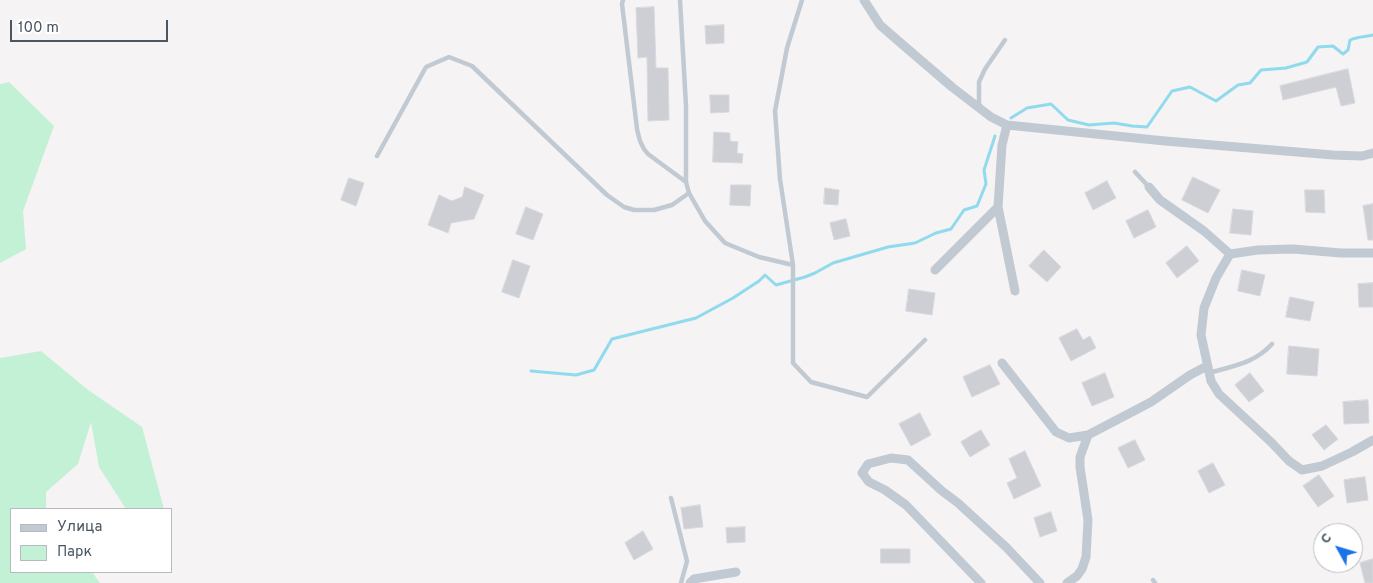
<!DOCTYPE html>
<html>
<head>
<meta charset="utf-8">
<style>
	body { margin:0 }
	#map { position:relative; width:1373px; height:583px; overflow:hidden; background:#f5f3f3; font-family:Overpass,sans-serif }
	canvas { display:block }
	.legend { position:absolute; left:10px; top:508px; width:162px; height:65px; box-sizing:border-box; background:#fff; border:1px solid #b7bbc0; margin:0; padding:6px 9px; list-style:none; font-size:15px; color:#4a5661 }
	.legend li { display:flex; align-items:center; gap:10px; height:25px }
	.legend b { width:25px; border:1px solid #b7bbc0 }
	.north { position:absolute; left:1313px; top:523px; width:50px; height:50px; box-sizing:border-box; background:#fff; border:1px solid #b7bbc0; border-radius:50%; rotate:309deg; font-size:14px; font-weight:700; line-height:20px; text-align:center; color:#4a5661 }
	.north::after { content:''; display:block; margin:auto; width:18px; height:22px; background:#1a73e8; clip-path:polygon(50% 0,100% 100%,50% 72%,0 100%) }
	.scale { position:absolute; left:10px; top:20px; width:158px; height:22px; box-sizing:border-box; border:2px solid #4a5661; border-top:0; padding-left:6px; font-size:15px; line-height:18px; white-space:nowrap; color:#4a5661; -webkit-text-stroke:4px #fff; paint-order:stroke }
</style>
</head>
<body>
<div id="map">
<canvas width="1373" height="583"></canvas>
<ul class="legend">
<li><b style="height:6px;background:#c1cad2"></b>Улица</li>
<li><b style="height:14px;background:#c3f1d5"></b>Парк</li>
</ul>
<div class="north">С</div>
<div class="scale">100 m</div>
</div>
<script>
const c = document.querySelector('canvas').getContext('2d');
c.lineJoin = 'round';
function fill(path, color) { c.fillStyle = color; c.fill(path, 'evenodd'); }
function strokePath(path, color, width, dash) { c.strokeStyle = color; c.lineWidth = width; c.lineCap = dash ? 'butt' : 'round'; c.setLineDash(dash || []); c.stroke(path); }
fill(new Path2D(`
	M 9,82 L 54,126 L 23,211 L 26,249 L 0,263 L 0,84 Z
	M 41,351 L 88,390 L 142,427 L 164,509 L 126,509 L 99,467 L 91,422 L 78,464 L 46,492 L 46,509 L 11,509 L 11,572 L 92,572 L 100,583 L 0,583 L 0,358 Z`), '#c3f1d5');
strokePath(new Path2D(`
	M 1011,118 L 1027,108 L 1051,104 L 1068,120 L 1089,125 L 1114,123 L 1132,126 L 1147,127 L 1172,91 L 1190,87 L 1216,101 L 1238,85 L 1250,83 L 1261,70 L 1286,68 L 1307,62 L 1318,47 L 1333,46 L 1343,54 L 1348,50 L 1350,40 C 1359,36 1365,37 1373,35
	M 531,371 L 576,375 L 594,370 L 612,339 L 696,318 L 733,298 L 759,281 L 765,275 L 776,285 L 805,277 L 815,273 L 833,263 L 888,247 L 915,243 L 936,233 L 951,229 L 964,210 L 977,206 L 986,184 L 984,170 L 995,136`), '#90daee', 3);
const building = new Path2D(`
	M 654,7 L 656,68 L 668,68 L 669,120 L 648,121 L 647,57 L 638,58 L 636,8 Z
	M 724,25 L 724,43 L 706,44 L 705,26 Z
	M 1348,69 L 1355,103 L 1341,106 L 1336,87 L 1283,100 L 1280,86 Z
	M 710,95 L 729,95 L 729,112 L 711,113 Z
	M 714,132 L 730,133 L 730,141 L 738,142 L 737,153 L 743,154 L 742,163 L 713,162 Z
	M 1193,177 L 1220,190 L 1208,213 L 1182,200 Z
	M 349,178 L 364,183 L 356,206 L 341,200 Z
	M 1107,181 L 1116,198 L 1093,210 L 1085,193 Z
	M 731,185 L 751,185 L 750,206 L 730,205 Z
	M 465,187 L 484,195 L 474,219 L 451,223 L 448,233 L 428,225 L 439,195 L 452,201 L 462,197 Z
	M 825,188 L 839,190 L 838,205 L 824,204 Z
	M 1305,190 L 1324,190 L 1325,213 L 1306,212 Z
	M 1373,204 L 1373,240 L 1368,240 L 1363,206 Z
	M 526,207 L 543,214 L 533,240 L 516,234 Z
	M 1233,209 L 1253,211 L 1251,235 L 1230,233 Z
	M 1148,210 L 1156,227 L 1134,238 L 1126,221 Z
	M 846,219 L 850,236 L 834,240 L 830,223 Z
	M 1187,246 L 1199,261 L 1177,278 L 1166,263 Z
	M 1044,250 L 1061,267 L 1047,282 L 1029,266 Z
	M 513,260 L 530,266 L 519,298 L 502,292 Z
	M 1242,270 L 1265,275 L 1260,296 L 1238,291 Z
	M 1373,283 L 1373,307 L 1359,307 L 1358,284 Z
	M 909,289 L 935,293 L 932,315 L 906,311 Z
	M 1290,297 L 1314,302 L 1310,321 L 1286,317 Z
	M 1077,329 L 1083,340 L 1090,336 L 1096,348 L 1071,361 L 1059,338 Z
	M 1289,346 L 1319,349 L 1317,376 L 1287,374 Z
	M 990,365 L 1000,384 L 972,397 L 963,377 Z
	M 1105,373 L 1114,397 L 1092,406 L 1082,383 Z
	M 1250,373 L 1264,391 L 1249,402 L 1235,385 Z
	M 1368,400 L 1369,423 L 1344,424 L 1343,402 Z
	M 920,413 L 931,435 L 911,446 L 899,424 Z
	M 1326,425 L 1338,439 L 1324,450 L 1312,435 Z
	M 981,430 L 990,445 L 970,457 L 961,442 Z
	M 1135,440 L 1145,460 L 1128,468 L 1118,448 Z
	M 1025,451 L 1041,486 L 1014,499 L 1007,483 L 1017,478 L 1009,459 Z
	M 1213,463 L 1225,485 L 1209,493 L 1198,471 Z
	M 1319,475 L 1334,496 L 1318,507 L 1303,486 Z
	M 1365,477 L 1368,500 L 1347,503 L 1344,480 Z
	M 700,505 L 703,527 L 684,529 L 681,508 Z
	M 1051,512 L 1057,531 L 1040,537 L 1034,518 Z
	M 745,527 L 745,542 L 727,543 L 726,528 Z
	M 643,531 L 653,549 L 634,560 L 625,543 Z
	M 881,549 L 910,549 L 910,563 L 881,563 Z
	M 1373,559 L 1373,583 L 1365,583 L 1360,563 Z`);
fill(building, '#cdcfd5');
strokePath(building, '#d7d9de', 1);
strokePath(new Path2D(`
	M 623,0 L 622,4 L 637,129 C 639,138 641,147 648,154 L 686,182
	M 680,0 L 686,106 L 686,182 L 689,193 L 705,221 L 725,243 L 759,257 L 793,265
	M 802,0 L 787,48 L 775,111 L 780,179 L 793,265 L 793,363 L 811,382 L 867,397 L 925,340
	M 979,107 L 979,82 L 985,69 L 1005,40
	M 377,156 L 426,67 L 449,57 L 472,66 L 607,195 L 624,207 L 634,210 L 654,210 L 672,205 L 689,193
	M 1135,172 L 1149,187
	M 1209,373 C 1233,366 1255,363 1272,344
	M 671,498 L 687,561 L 681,583
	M 1153,580 L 1155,583`), '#c1cad2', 4.5);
strokePath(new Path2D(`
	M 864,0 L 880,25 L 903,45 L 952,87 L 991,117 L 1007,125 L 1165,141 L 1333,155 L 1362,156 L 1373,153
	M 1007,125 L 1002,145 L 998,207 L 1015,291
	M 1149,187 L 1160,200 L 1204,231 L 1230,254 L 1258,250 L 1293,249 L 1341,253 L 1373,253
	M 1230,254 L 1216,278 L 1204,308 L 1201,335 L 1211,381 L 1219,394 L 1271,442 L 1289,461 L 1302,470 L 1322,466 L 1352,452 L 1373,440
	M 935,270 L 998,207
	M 1002,363 L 1056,432 L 1069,438 L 1088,435 L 1151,402 L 1190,375 L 1207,366
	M 690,583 L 694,579 L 736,572
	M 981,583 L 906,505 L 885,490 L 869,482 L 862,473 L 868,464 L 891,458 L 908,460 L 942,491 L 958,503 L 1006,547 L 1040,583
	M 1067,583 L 1077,576 L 1082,569 L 1086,557 L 1088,520 L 1080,467 L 1080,457 L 1088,435`), '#c1cad2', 9);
</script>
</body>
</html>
